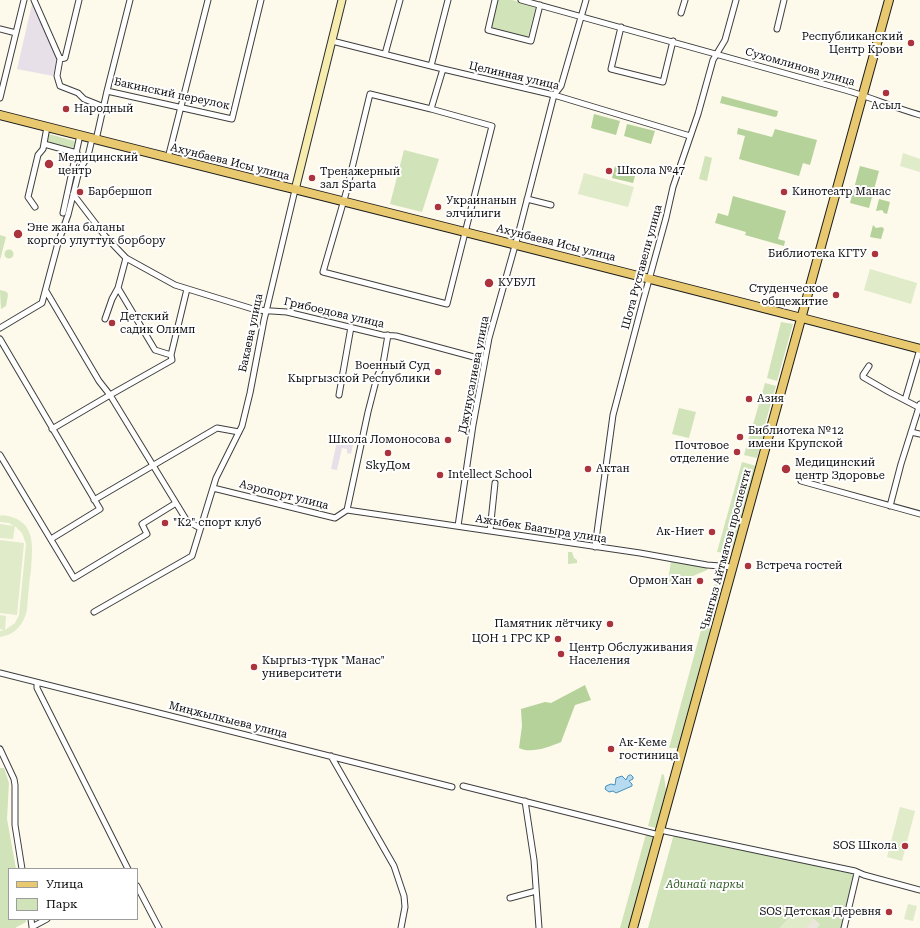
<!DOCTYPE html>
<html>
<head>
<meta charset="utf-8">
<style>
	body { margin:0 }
	#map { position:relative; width:920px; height:928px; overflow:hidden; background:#fdf9eb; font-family:"Roboto Serif",serif }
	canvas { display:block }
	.legend { position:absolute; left:8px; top:868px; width:130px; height:52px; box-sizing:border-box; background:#fff; border:1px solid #9d9d9d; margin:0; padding:5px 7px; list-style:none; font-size:12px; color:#0b0b0b }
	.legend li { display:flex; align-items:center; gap:8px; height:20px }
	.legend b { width:20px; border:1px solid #9d9d9d }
</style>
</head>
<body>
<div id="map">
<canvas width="920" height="928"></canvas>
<ul class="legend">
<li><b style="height:5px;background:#e9c96f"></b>Улица</li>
<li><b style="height:11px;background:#d0e3b9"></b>Парк</li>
</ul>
</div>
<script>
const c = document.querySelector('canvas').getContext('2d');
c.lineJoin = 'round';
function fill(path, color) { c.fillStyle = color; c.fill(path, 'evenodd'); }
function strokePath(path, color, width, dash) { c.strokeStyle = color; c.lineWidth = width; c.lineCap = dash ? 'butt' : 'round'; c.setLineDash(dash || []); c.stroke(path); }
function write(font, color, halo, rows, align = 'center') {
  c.font = font + ' "Roboto Serif",serif'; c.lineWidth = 4; c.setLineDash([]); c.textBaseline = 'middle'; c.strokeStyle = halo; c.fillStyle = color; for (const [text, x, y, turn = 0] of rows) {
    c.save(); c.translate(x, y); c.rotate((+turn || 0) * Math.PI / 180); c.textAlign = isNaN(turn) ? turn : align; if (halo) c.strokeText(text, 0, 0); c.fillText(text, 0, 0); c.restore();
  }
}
fill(new Path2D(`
	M 32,4 L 57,59 L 53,76 L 17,69 Z
	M 337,441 L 353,445 L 351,454 L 347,453 L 347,449 L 342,448 L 337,470 L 331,469 Z`), '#e8e0e9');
fill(new Path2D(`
	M 498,0 L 512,0 L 536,6 L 528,37 L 491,27 Z
	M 49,134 L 74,141 L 76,142 L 75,147 L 72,148 L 47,142 Z
	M 404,150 L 439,159 L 422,212 L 390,204 Z
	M 705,156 L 712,158 L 707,181 L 699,179 Z
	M 0,235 L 6,237 L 0,260 Z
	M4.5 254a4.5 4.5 0 1 1 9 0a4.5 4.5 0 1 1-9 0Z
	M 0,290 L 7,292 L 8,295 L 6,306 L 1,309 Z
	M 781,322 L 793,324 L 777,381 L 767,378 Z
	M 765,383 L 776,386 L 763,431 L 752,428 Z
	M 679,408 L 696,412 L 689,438 L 672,434 Z
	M 750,433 L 763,436 L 757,458 L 744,455 Z
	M 742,462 L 756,466 L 731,553 L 717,552 Z
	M 568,552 L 572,552 L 574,558 L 577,560 L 577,563 L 568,564 Z
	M 671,561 L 708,567 L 707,570 L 667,587 Z
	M 716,584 L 719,585 L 721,590 L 678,748 L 669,748 L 713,586 Z
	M 0,768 L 4,768 L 9,783 L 7,819 L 16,869 L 9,869 L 9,919 L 26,919 L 26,922 L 15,928 L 0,928 Z
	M 662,774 L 664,775 L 666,791 L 656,828 L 648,826 Z
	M 646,834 L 655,837 L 629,928 L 620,928 Z
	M 674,834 L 854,872 L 855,874 L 842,928 L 648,928 Z`), '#d0e3b9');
fill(new Path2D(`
	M 722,96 L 778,111 L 777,116 L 775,117 L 720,103 Z
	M 594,114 L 620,121 L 616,135 L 591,128 Z
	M 627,124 L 655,131 L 651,144 L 624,136 Z
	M 738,128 L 772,137 L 775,129 L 817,140 L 810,165 L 803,163 L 799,176 L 739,159 L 745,136 L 737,134 Z
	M 615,166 L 636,172 L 633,183 L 612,178 Z
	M 860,166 L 879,171 L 869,208 L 850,203 Z
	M 733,196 L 786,211 L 778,239 L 785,241 L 784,246 L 745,235 L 746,232 L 715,223 L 718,213 L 728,216 Z
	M 879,199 L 890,202 L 887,214 L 884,213 L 882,210 L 876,211 Z
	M 873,225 L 876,228 L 882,227 L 884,229 L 881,239 L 870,237 Z
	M 585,685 L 591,700 L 575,705 L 561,742 C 549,747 531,754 519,748 L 522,726 L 521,709 L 545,702 L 551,703 Z`), '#b4d29a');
fill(new Path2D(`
	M 903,153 L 920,159 L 920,172 L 900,166 Z
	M 584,173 L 634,187 L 628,207 L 578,194 Z
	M 870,269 L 917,283 L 911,304 L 864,290 Z
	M 2,515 C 36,519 33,544 31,570 C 29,583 28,597 27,610 C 24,624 15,635 0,637 L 0,631 L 4,630 L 0,629 L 0,615 L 6,616 L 5,630 L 15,623 L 19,615 L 26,544 L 22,533 L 15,526 L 13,539 L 0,538 L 0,524 L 14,526 L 9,523 L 0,522 L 0,516 Z
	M 0,540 L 24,543 L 17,615 L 0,613 Z
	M 900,807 L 915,811 L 902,861 L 887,857 Z
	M 908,904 L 917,906 L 913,921 L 904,919 Z
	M 801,906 L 814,919 L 805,928 L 779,928 Z`), '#e0ebca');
fill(new Path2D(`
	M 814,919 L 820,924 L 817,928 L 805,928 Z`), '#ebe7dc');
const water = new Path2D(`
	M 631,775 L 633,777 L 633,779 L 629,781 L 632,784 L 632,786 L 616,793 L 613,791 L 609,792 L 605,789 L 606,786 L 611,784 L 615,785 L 616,778 L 622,776 L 626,780 L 628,776 Z`);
fill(water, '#b6daef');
strokePath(water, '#4590bd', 1);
const minor = new Path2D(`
	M 34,0 L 60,59 L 57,76 L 60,86 L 78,93 L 84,99 L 104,107
	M 495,0 L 488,30 L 531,41 L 540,5
	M 521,0 C 629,29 737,59 845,90 C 870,97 895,108 920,115
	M 681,13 L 685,0
	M 621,27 L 611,69 L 663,82 L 673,41
	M 0,29 L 16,33
	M 777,29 L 784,0
	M 332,41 L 443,69 L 554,95 L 690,136
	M 385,54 L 400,0
	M 60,59 L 65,58 L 79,0
	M 431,66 L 448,0
	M 107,91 L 232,119 L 261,0
	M 370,94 L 431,109 L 492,126 L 447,304 L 323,272 L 346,193 Z
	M 0,98 L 24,0
	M 431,109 L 443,69
	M 96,140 L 107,91 L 130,0
	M 44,144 L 77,153
	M 168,158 L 208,0
	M 73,194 L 105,236 L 126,258 L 175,285 L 256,310 L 287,312 L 382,335 L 396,336 L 485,360
	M 527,199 L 551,205
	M 35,207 L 28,197 L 38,155 L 43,149 L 47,127
	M 63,213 L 80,135
	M 126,258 L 118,288 L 155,350 L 171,355
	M 46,291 L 99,381 L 110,395 L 187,521 L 200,528
	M 105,319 L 112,299 L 118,288
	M 0,328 L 42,303 L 58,243 L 68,215 L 79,171 L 88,156 L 92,139
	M 0,339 L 100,509 L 51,539
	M 869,366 L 863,375 L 863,377 L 889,392 L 918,407
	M 339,395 L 351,327
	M 905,400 L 920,349
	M 52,429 L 110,395 L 172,360 L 171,355 L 187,289
	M 911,432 L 920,434
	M 0,455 L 74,578 L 147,534 L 142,524 L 176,503
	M 801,481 L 920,514
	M 213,488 L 335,518 L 347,510
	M 94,500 L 217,428 L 239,432
	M 890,506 L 901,464 L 920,404
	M 347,510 L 640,553 L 707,565 L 733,567
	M 347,510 L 368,412 L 377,377 L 383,364 L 388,335
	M 458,526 L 473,425 L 489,338 L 518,235 L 554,95 L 561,86 L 586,0
	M 490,531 L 495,483
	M 595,547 L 613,415 L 642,305 L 666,218 L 673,187 L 698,114 L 713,60 L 725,40 L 736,0
	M 94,612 L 192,556 L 216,478 L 242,426 L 250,393 L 264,320 L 295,190
	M 0,673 L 452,787
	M 37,683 L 37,688 L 128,869
	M 0,749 L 14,779 L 15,785 L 15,825 L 22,869
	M 331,756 L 394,866 L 404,896 L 405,907 L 401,928
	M 463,786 L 659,835
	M 525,801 L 534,860 L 539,928
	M 660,830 L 855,871 L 864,875 L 920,890
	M 137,886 L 159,928
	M 510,898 L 536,891
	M 31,919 L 32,927 L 47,919
	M 844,928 L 857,873`);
const secondary = new Path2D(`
	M 295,190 L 342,0`);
const primary = new Path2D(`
	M 0,115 C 307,193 614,268 920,349
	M 633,928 L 889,0`);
strokePath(minor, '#3e3e3e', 7);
strokePath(secondary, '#2d2d2d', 9);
strokePath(primary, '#1c1c1c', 10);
strokePath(minor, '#fff', 5);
strokePath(secondary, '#f6ecad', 7);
strokePath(primary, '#e9c96f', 8);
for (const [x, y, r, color] of [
	[911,43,4,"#ab333b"],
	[886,93,4,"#ab333b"],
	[66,109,4,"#ab333b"],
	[49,164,5,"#ab333b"],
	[609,171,4,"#ab333b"],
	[312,178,4,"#ab333b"],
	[80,192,4,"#ab333b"],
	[784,192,4,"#ab333b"],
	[438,207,4,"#ab333b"],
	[18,234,5,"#ab333b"],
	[875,254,4,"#ab333b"],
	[489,283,5,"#ab333b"],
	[836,295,4,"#ab333b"],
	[112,323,4,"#ab333b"],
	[438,372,4,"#ab333b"],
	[749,399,4,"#ab333b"],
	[740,437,4,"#ab333b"],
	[448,440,4,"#ab333b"],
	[737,452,4,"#ab333b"],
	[388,453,4,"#ab333b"],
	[588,469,4,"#ab333b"],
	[786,469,5,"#ab333b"],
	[440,475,4,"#ab333b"],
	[165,523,4,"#ab333b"],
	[712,532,4,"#ab333b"],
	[748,566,4,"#ab333b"],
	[700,581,4,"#ab333b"],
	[610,624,4,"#ab333b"],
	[558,639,4,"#ab333b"],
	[561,654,4,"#ab333b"],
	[254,667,4,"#ab333b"],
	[611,749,4,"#ab333b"],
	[905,846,4,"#ab333b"],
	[889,912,4,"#ab333b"]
]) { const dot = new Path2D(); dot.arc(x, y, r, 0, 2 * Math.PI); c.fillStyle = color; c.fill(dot); strokePath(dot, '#fff', 1.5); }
write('11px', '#0b0b0b', '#fff', [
	["Республиканский",903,37,"right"],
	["Центр Крови",903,50,"right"],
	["Асыл",886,106,"center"],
	["Народный",74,109],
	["Медицинский",58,158],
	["центр",58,171],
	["Школа №47",617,171],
	["Тренажерный",320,172],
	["зал Sparta",320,185],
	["Барбершоп",88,192],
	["Кинотеатр Манас",792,192],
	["Украинанын",446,201],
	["элчилиги",446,214],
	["Эне жана баланы",27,228],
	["коргоо улуттук борбору",27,241],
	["Библиотека КГТУ",867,254,"right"],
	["КУБУЛ",498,283],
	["Студенческое",828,289,"right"],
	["общежитие",828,302,"right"],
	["Детский",120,317],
	["садик Олимп",120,330],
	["Военный Суд",430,366,"right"],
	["Кыргызской Республики",430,379,"right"],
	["Азия",757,399],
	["Библиотека №12",748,431],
	["имени Крупской",748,444],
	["Школа Ломоносова",440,440,"right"],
	["Почтовое",729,446,"right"],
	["отделение",729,459,"right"],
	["Медицинский",795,463],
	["центр Здоровье",795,476],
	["SkyДом",388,466,"center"],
	["Актан",596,469],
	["Intellect School",448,475],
	["\"К2\" спорт клуб",173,523],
	["Ак-Ниет",704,532,"right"],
	["Встреча гостей",756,566],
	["Ормон Хан",692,581,"right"],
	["Памятник лётчику",602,624,"right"],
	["ЦОН 1 ГРС КР",550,639,"right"],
	["Центр Обслуживания",569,648],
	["Населения",569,661],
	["Кыргыз-түрк \"Манас\"",262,661],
	["университети",262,674],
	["Ак-Кеме",619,743],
	["гостиница",619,756],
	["SOS Школа",897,846,"right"],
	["SOS Детская Деревня",881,912,"right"]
], 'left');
write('11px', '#0b0b0b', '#fff', [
	["Сухомлинова улица",800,67,16],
	["Целинная улица",514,76,13],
	["Бакинский переулок",172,94,12],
	["Ахунбаева Исы улица",230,162,14],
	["Ахунбаева Исы улица",556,243,14],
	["Шота Руставели улица",642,267,-75],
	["Грибоедова улица",334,313,13],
	["Бакаева улица",251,333,-78],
	["Джунусалиева улица",474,375,-79],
	["Аэропорт улица",284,495,14],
	["Ажыбек Баатыра улица",541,529,9],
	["Чынгыз Айтматов проспекти",726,550,-75],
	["Миңжылкыева улица",228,720,14]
]);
write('italic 11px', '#305b23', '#fff', [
	["Адинай паркы",705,885]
]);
</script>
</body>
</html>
